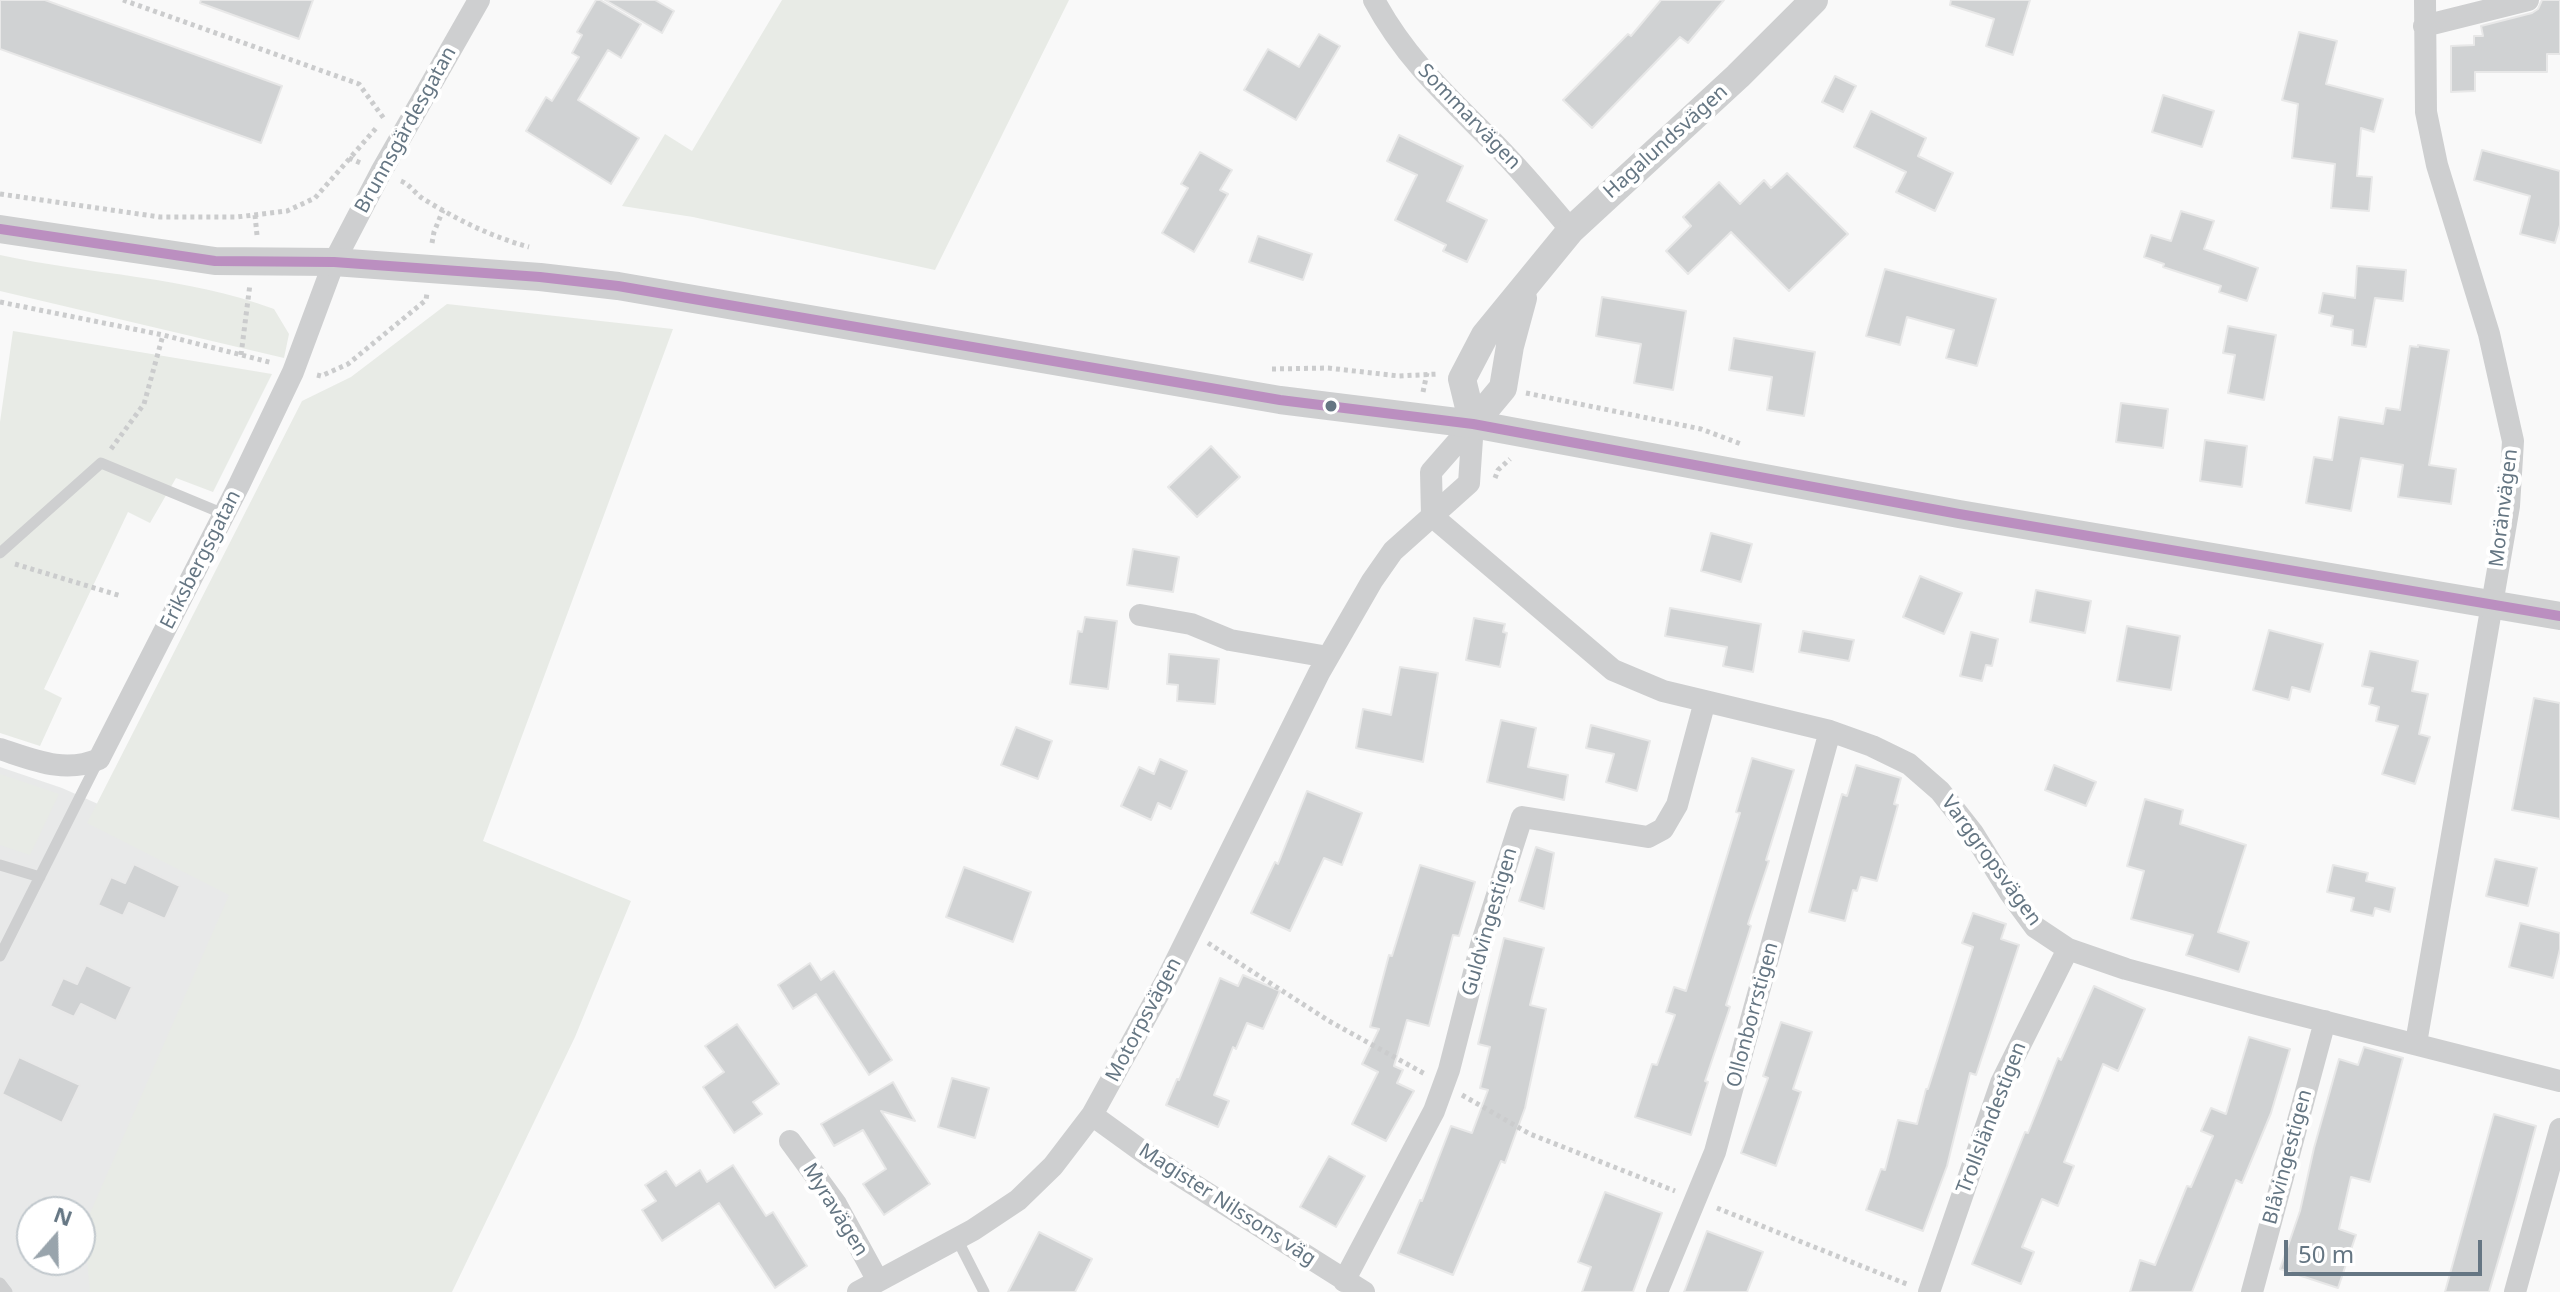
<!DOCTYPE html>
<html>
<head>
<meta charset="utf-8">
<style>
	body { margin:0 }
	#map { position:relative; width:2560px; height:1292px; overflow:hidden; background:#f9f9f9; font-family:"Noto Sans",sans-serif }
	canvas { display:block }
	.north { position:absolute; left:16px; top:1196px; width:80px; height:80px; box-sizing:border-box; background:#fff; border:2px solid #c1c8cd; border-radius:50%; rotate:20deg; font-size:22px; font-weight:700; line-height:32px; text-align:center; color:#657683 }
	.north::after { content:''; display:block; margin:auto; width:28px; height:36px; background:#99a4ac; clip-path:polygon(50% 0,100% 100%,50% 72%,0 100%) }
	.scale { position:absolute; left:2284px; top:1240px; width:198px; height:36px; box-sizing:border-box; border:4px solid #657683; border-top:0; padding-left:10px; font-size:24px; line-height:28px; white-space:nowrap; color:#657683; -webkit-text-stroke:6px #fff; paint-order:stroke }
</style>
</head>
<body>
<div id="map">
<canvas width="2560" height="1292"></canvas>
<div class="north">N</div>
<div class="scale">50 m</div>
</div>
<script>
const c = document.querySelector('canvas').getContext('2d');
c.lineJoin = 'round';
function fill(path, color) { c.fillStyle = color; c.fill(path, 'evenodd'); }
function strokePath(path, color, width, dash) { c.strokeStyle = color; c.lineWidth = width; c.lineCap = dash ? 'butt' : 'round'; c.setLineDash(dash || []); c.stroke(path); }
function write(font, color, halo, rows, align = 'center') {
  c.font = font + ' "Noto Sans",sans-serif'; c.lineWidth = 8; c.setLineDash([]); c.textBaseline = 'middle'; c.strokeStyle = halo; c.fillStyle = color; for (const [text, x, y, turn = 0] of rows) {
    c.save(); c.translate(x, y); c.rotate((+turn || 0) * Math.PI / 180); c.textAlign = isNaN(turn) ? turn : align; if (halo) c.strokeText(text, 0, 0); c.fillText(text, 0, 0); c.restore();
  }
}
fill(new Path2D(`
	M 0,767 L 62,788 L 224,860 L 452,1292 L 0,1292 ZM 32,1212 L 80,1212 L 80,1260 L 32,1260 Z`), '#e8e9e9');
fill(new Path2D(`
	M 782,0 L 1069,0 L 935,270 L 693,217 L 622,206 L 665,134 L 692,151 Z
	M 0,255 C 91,275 186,276 274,309 L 289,334 L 284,358 L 0,291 Z
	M 447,304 L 673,329 L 483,841 L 631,901 L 575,1037 L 452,1292 L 90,1292 L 84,1227 L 229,895 L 87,823 L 302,401 L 351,377 Z
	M 13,331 L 272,374 L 213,492 L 176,478 L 150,523 L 128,512 L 44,689 L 62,698 L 40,746 L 0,733 L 0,422 Z
	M 0,774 L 59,794 L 30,855 L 0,845 Z`), '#e8ebe6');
const building = new Path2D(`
	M 0,0 L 45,0 L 282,86 L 261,143 L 0,49 Z
	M 201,0 L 313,0 L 299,39 L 200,3 Z
	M 596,0 L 600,0 L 641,24 L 621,58 L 608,50 L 578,100 L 639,138 L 611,184 L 526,131 L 546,97 L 552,101 L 579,57 L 572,53 L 582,35 L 577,32 Z
	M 605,0 L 655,0 L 674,11 L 662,33 Z
	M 1661,0 L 1724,0 L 1688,43 L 1680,37 L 1592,128 L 1563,100 L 1628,34 L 1631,36 Z
	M 1951,0 L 2030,0 L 2013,55 L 1986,46 L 1994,19 L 1950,5 Z
	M 2542,0 L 2560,0 L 2560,54 L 2547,54 L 2547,72 L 2475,72 L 2475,91 L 2451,92 L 2451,46 L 2474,45 L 2474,36 L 2483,36 L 2481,26 L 2532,13 L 2538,9 Z
	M 2299,32 L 2337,41 L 2326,84 L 2383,99 L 2374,132 L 2361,128 L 2357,176 L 2372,177 L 2369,211 L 2331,208 L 2335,164 L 2292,158 L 2298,104 L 2282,100 Z
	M 1319,34 L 1340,46 L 1296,120 L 1244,90 L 1268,49 L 1299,67 Z
	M 1835,76 L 1856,86 L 1843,112 L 1822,102 Z
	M 2163,95 L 2214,111 L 2202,147 L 2152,132 Z
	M 1871,111 L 1926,138 L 1918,156 L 1953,173 L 1935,211 L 1896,192 L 1906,172 L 1854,147 Z
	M 1399,135 L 1463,166 L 1447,201 L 1487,220 L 1467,262 L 1443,251 L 1446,245 L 1395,220 L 1417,175 L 1387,161 Z
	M 2482,150 L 2560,171 L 2560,225 L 2555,243 L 2520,234 L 2530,196 L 2474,180 Z
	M 1200,152 L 1232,170 L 1220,190 L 1228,194 L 1194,252 L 1162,233 L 1188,188 L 1181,184 Z
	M 1787,173 L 1848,234 L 1789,291 L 1731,232 L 1688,274 L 1666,251 L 1691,226 L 1683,217 L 1719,182 L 1740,204 L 1764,180 L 1771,188 Z
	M 2181,211 L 2214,221 L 2204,249 L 2258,268 L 2247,301 L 2219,292 L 2221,286 L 2163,267 L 2164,264 L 2144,257 L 2151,235 L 2171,241 Z
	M 1258,236 L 1312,254 L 1303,280 L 1249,262 Z
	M 2357,266 L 2406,270 L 2403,301 L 2375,298 L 2366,347 L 2352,345 L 2353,330 L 2331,326 L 2333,316 L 2319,313 L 2323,293 L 2355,298 Z
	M 1885,269 L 1996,299 L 1977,366 L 1946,358 L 1954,330 L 1907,317 L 1900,345 L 1866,336 Z
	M 1602,297 L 1686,311 L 1673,390 L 1634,383 L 1641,344 L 1596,336 Z
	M 2228,326 L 2276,335 L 2264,400 L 2228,393 L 2235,355 L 2223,353 Z
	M 1734,338 L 1815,352 L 1804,416 L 1767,410 L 1772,377 L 1729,370 Z
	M 2418,345 L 2449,350 L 2429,465 L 2456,469 L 2451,504 L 2398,497 L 2403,465 L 2361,458 L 2351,511 L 2306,503 L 2314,457 L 2332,460 L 2339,417 L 2383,424 L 2386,408 L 2400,410 L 2410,346 L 2418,347 Z
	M 2121,403 L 2168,409 L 2163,448 L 2116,442 Z
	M 2205,440 L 2247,446 L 2242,487 L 2200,481 Z
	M 1211,446 L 1240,477 L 1197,517 L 1168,487 Z
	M 1711,533 L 1752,544 L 1741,582 L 1701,571 Z
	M 1133,549 L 1179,557 L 1173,592 L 1127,585 Z
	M 1920,576 L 1962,593 L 1944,634 L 1903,617 Z
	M 2036,590 L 2091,601 L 2085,633 L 2030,622 Z
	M 1670,608 L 1761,624 L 1753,672 L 1723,666 L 1727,647 L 1665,636 Z
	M 1085,617 L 1117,621 L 1108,689 L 1070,684 L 1078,631 L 1082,632 Z
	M 1474,618 L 1505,624 L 1503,632 L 1507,633 L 1500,667 L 1466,660 Z
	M 2127,626 L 2180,636 L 2171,690 L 2117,681 Z
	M 2269,630 L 2323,644 L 2310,692 L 2292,687 L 2289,700 L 2253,690 Z
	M 1803,631 L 1854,640 L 1849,661 L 1799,652 Z
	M 1971,632 L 1998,639 L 1992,666 L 1986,665 L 1982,681 L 1960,676 Z
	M 2370,651 L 2418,661 L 2412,691 L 2428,694 L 2419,734 L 2430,737 L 2415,784 L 2382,774 L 2398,726 L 2376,721 L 2379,707 L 2369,704 L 2373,688 L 2362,686 Z
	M 1169,654 L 1219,659 L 1215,704 L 1177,701 L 1178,685 L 1167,684 Z
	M 1400,667 L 1438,673 L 1423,762 L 1356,748 L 1363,709 L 1391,715 Z
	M 2534,698 L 2560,703 L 2560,819 L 2512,810 Z
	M 1501,720 L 1536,728 L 1528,767 L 1568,775 L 1564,800 L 1487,782 Z
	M 1591,725 L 1650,741 L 1637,791 L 1606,782 L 1614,754 L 1586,748 Z
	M 1016,727 L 1052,741 L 1038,779 L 1001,765 Z
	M 1752,758 L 1794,770 L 1766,860 L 1769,861 L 1748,924 L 1751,926 L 1726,1005 L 1730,1007 L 1705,1081 L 1708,1082 L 1691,1135 L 1635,1117 L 1652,1064 L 1657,1065 L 1675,1015 L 1666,1012 L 1674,987 L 1686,991 L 1740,813 L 1736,812 Z
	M 1160,759 L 1187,771 L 1171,809 L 1158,803 L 1151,820 L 1121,806 L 1139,767 L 1154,774 Z
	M 1856,765 L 1901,778 L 1894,804 L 1898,805 L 1877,881 L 1861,877 L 1857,891 L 1853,890 L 1845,921 L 1809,912 L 1842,794 L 1847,796 Z
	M 2054,765 L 2096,782 L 2086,806 L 2045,790 Z
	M 1307,791 L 1362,813 L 1342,865 L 1324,858 L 1290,931 L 1251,913 L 1275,862 L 1278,864 Z
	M 2145,799 L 2183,810 L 2180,824 L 2246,845 L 2218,932 L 2249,942 L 2239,972 L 2186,955 L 2193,935 L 2131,919 L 2144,871 L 2127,866 Z
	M 1536,847 L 1554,853 L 1544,909 L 1519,901 Z
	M 2495,859 L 2537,868 L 2528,906 L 2486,896 Z
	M 134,864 L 180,886 L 165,919 L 129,903 L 123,916 L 98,905 L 111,877 L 125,883 Z
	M 1420,865 L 1475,882 L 1459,936 L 1453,935 L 1429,1026 L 1407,1020 L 1394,1066 L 1403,1070 L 1397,1083 L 1414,1091 L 1386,1141 L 1352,1124 L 1378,1072 L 1362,1064 L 1379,1029 L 1370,1027 L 1389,955 L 1392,956 Z
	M 2333,865 L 2368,873 L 2366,881 L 2395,888 L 2390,912 L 2375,908 L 2373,916 L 2351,911 L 2354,898 L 2327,892 Z
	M 964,867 L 1031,892 L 1013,942 L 946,917 Z
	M 1973,913 L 2006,924 L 2001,939 L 2019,945 L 1976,1075 L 1970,1073 L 1947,1166 L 1923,1231 L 1866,1210 L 1881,1169 L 1885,1170 L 1898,1120 L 1917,1124 L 1926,1089 L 1928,1089 L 1973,947 L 1962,943 Z
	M 2520,923 L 2560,933 L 2560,949 L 2553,978 L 2509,967 Z
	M 1504,938 L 1544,948 L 1530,1005 L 1546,1009 L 1525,1108 L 1505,1163 L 1501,1161 L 1453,1275 L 1398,1253 L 1420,1200 L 1422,1201 L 1451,1126 L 1472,1133 L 1488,1090 L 1480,1088 L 1490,1047 L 1478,1044 Z
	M 810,963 L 821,980 L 834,971 L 892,1060 L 869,1075 L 816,994 L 793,1009 L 778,985 Z
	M 86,965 L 132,987 L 116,1021 L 81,1004 L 74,1017 L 50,1006 L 63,978 L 77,984 Z
	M 1243,975 L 1280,991 L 1263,1029 L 1247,1023 L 1236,1049 L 1233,1047 L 1214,1095 L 1229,1101 L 1218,1127 L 1166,1105 L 1177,1079 L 1179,1080 L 1220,978 L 1238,986 Z
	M 2094,986 L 2145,1009 L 2118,1071 L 2103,1064 L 2064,1162 L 2074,1166 L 2058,1206 L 2042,1199 L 2022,1247 L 2034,1252 L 2021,1284 L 1972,1264 L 2025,1132 L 2028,1133 L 2058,1058 L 2061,1060 Z
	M 1781,1022 L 1812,1032 L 1793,1089 L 1801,1092 L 1776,1166 L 1741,1153 L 1768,1078 L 1763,1076 Z
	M 737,1024 L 779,1084 L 753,1102 L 762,1114 L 734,1133 L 703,1087 L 724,1072 L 705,1046 Z
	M 2249,1037 L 2290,1049 L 2271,1113 L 2242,1183 L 2236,1180 L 2192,1292 L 2130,1292 L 2140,1260 L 2155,1265 L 2187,1186 L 2191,1187 L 2213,1136 L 2201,1131 L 2211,1108 L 2226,1114 Z
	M 2364,1047 L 2403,1058 L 2370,1182 L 2351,1177 L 2339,1229 L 2356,1235 L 2338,1288 L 2280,1269 L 2300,1211 L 2314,1148 L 2339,1059 L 2358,1065 Z
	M 19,1057 L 80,1085 L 62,1123 L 2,1094 Z
	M 952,1078 L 989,1088 L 975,1138 L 938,1127 Z
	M 893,1082 L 915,1121 L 881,1111 L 930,1184 L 884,1215 L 863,1184 L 886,1169 L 863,1130 L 834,1146 L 821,1124 Z
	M 2494,1114 L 2536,1126 L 2515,1203 L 2489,1292 L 2445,1292 Z
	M 1329,1156 L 1365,1176 L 1336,1227 L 1300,1207 Z
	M 733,1165 L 766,1216 L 773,1212 L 807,1266 L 775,1288 L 719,1203 L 662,1241 L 642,1210 L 656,1201 L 645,1185 L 666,1171 L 676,1186 L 700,1170 L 707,1182 Z
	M 1605,1192 L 1662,1213 L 1633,1292 L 1582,1292 L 1591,1267 L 1578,1262 Z
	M 1707,1231 L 1763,1252 L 1747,1292 L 1684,1292 Z
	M 1039,1232 L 1092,1259 L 1075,1292 L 1008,1292 Z`);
fill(building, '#d0d2d3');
strokePath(building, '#e8e8e8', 2);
strokePath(new Path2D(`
	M 123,0 L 359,84 L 385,120
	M 349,158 L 363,164
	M 401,181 C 411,185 416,195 425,200 C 458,220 492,237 529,247
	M 0,194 L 160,217 L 237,217 L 287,211 L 315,198 L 378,126
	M 255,215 L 257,235
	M 432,243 L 434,232 L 443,210
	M 0,302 L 163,335 L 273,363
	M 241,355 L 250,284
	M 1272,369 L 1328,368 L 1399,376 L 1438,374
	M 317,375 L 321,376 L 348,364 L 426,300 L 427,293
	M 1423,392 L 1427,373
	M 1526,393 L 1701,429 L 1741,444
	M 111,449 L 144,404 L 163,335
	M 1495,478 L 1498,470 L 1510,459
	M 15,564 L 121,596
	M 1208,943 L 1329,1021 L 1425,1074
	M 1462,1095 L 1530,1134 L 1675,1191
	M 1717,1208 L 1909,1285`), '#cbcccd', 5, [4, 4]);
strokePath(new Path2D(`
	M 0,553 L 101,463 L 224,514
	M 0,865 L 40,877
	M 0,956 L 97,763
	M 957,1239 L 984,1292
	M 0,1283 L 7,1292`), '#cecfd0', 11);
strokePath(new Path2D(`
	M 1374,0 C 1405,58 1447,96 1493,142 C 1521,170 1546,200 1571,230
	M 2424,26 L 2528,0
	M 1432,516 L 1613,670 L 1663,691 L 1830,731 L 1872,746 L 1909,764 L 1940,791 L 1973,833 L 2010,893 L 2035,927 L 2068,949 L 2126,969 L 2260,1005 L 2560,1081
	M 1432,516 L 1431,472 L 1473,424
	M 1140,615 L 1191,624 L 1230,640 L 1328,657
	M 0,749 C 34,760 65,774 99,759 L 239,485 L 293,372 L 334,262 L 381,172 L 479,0
	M 2416,1043 L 2509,506 L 2513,441 L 2489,334 L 2437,165 L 2426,112 L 2425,0
	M 1092,1115 L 1150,1157 L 1364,1292
	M 790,1141 L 836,1204 L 878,1281
	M 1344,1281 L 1434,1111 L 1449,1070 L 1481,945 L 1522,817 L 1648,837 L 1663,829 L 1677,805 L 1705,701
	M 858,1292 L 973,1230 L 1018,1200 L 1053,1166 L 1092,1115 L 1168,977 L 1319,673 L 1372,581 L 1393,551 L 1469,483 L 1473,424
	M 1657,1292 L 1715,1152 L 1830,731
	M 1929,1292 L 2001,1083 L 2068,949
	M 2252,1292 L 2325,1021
	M 2515,1292 L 2560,1129`), '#cecfd0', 22);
strokePath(new Path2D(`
	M 0,229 L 215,261 L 334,262 L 540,277 L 618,286 L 1280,400 L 1473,424 L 1959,514 L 2560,616
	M 1473,424 L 1462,379 L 1485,335 L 1571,230 L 1738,76 L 1814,0
	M 1473,424 L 1503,388 L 1510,346 L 1523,298`), '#cecfd0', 28);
strokePath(new Path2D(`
	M 0,229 L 215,261 L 334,262 L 540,277 L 618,286 L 1280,400 L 1473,424 L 1959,514 L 2560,616`), '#bb8fc0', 10);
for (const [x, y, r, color] of [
	[1331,406,7,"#657683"]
]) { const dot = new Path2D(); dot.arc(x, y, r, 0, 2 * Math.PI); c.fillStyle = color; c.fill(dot); strokePath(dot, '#fff', 3); }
write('20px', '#657683', '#fff', [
	["Sommarvägen",1469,117,46],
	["Brunnsgärdesgatan",406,130,-61],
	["Hagalundsvägen",1666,142,-42],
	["Moränvägen",2504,508,-83],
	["Eriksbergsgatan",201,560,-63],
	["Varggropsvägen",1991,861,54],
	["Guldvingestigen",1490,922,-74],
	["Ollonborrstigen",1753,1015,-75],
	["Motorpsvägen",1144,1020,-62],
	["Trollsländestigen",1992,1118,-69],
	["Blåvingestigen",2288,1157,-75],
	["Magister Nilssons väg",1227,1205,33],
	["Myravägen",835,1210,58]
]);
</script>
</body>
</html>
